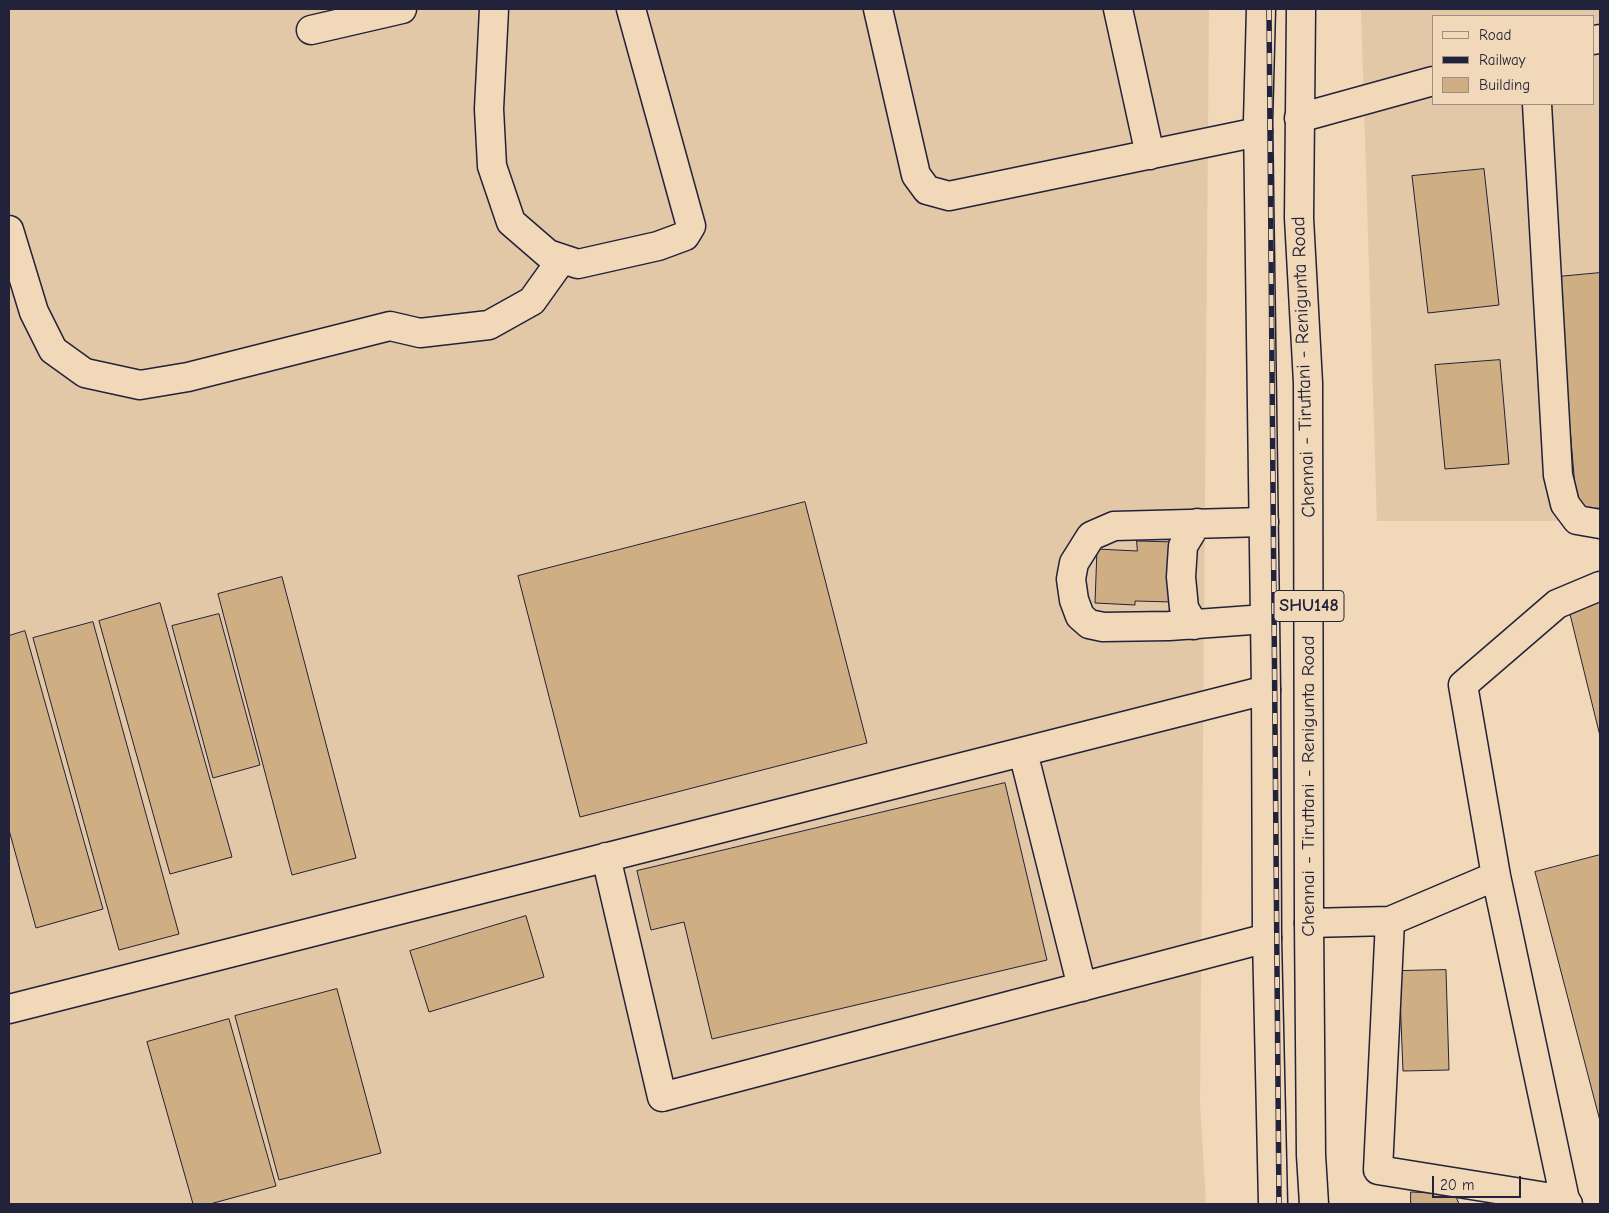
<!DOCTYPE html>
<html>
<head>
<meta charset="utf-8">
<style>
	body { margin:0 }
	#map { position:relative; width:1609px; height:1213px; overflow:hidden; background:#f0d8b8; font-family:"Comic Neue",sans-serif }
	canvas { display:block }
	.frame { position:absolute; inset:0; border:10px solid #22223b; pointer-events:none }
	.legend { position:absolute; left:1432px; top:15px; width:162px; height:90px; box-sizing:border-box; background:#f0d8b8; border:1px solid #9e8f86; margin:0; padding:6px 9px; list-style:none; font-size:15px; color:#22223b }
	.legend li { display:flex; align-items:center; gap:10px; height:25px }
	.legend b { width:25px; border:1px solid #9e8f86 }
	.scale { position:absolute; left:1432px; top:1176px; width:89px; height:22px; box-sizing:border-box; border:2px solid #22223b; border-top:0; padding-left:6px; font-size:15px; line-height:18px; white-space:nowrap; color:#22223b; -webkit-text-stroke:4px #f0d8b8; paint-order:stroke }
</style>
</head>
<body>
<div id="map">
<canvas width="1609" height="1213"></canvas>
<div class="frame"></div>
<ul class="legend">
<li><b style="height:6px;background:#f0d8b8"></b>Road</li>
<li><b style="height:6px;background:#22223b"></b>Railway</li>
<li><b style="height:14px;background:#d0ae83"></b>Building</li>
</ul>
<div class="scale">20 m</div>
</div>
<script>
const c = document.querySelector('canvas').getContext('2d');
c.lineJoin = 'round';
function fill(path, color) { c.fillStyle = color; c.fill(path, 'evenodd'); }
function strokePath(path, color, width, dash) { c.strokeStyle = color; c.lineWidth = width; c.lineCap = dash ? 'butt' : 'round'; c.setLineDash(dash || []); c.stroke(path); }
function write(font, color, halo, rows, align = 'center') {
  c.font = font + ' "Comic Neue",sans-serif'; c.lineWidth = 4.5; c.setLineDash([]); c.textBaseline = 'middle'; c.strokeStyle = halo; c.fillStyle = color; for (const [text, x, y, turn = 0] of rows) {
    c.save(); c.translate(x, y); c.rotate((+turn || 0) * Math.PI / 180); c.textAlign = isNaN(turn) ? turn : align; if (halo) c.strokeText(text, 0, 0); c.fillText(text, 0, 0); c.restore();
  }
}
fill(new Path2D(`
	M 9,9 L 1209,9 L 1200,1103 L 1206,1204 L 9,1204 Z
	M 1361,9 L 1600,9 L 1600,521 L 1377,521 ZM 1433,16 L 1593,16 L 1593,104 L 1433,104 Z`), '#e2c8a6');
const building = new Path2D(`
	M 1484,169 L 1499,305 L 1428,313 L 1412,176 Z
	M 1600,273 L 1600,508 L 1577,510 L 1557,277 Z
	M 1500,360 L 1509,464 L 1445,469 L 1435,365 Z
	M 805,502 L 867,743 L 580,817 L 518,576 Z
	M 1137,541 L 1175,542 L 1173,602 L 1135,601 L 1135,605 L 1095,603 L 1097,549 L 1137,551 Z
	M 282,577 L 356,858 L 292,875 L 218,594 Z
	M 1600,597 L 1600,736 L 1568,606 Z
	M 160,603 L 232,857 L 170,874 L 99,621 Z
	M 219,614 L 260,765 L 213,778 L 172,626 Z
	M 93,622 L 179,934 L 119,950 L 33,638 Z
	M 25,631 L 103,909 L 36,928 L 9,830 L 9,636 Z
	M 1005,783 L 1047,960 L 712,1039 L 684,922 L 651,930 L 637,871 Z
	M 1600,855 L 1600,1121 L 1535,872 Z
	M 526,916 L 544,977 L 429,1012 L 410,951 Z
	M 1446,970 L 1449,1070 L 1403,1071 L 1399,971 Z
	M 337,989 L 381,1153 L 279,1180 L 235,1016 Z
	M 229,1019 L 276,1186 L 210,1204 L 193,1204 L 147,1042 Z
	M 1411,1192 L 1455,1194 L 1459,1204 L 1411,1204 Z`);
fill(building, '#d0ae83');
strokePath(building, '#22223b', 1);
const minor = new Path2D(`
	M 494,9 L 489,109 L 492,166 L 511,222 L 548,254 L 578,264 L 658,246 L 685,236 L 691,226 L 631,9
	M 878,9 L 916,175 L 927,190 L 949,196 L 1258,132
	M 1118,9 L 1150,155
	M 311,30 L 402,9
	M 1593,40 L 1600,39
	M 1537,104 L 1558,475 L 1565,504 L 1577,520 L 1600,524
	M 1299,118 L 1433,81
	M 9,230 L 34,312 L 53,350 L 85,373 L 140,385 L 188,377 L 390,326 L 420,333 L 489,325 L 532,301 L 562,259
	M 1264,522 L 1114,526 L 1091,536 L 1074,563 L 1071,579 L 1074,600 L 1080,616 L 1089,624 L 1103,627 L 1169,626 L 1265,619
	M 1194,625 L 1184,608 L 1181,577 L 1183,546 L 1197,523
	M 1023,752 L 1082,987
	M 606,857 L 662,1097 L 1267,938
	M 1390,921 L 1378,1170 L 1565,1200
	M 1309,923 L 1390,921 L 1496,876
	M 9,1009 L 1266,690
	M 1568,1204 L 1565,1200 L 1496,876 L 1463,685 L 1557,604 L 1600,586`);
const major = new Path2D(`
	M 1261,9 L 1258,121 L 1266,690 L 1267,938 L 1273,1204
	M 1301,9 L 1299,218 L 1308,383 L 1309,923 L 1311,1155 L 1314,1204`);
strokePath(minor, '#22223b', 31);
strokePath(major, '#22223b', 31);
strokePath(minor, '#f0d8b8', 28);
strokePath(major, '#f0d8b8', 28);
const rail = new Path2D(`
	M 1269,9 L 1279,1204`);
strokePath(rail, '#22223b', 5.5);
strokePath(rail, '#f0d8b8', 4, [11]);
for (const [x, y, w] of [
	[1309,606,70]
]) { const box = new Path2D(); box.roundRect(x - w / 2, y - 15.5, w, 31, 4); c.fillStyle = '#f0d8b8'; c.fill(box); strokePath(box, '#22223b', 1); }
write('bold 18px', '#22223b', null, [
	["SHU148",1309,606]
]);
write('19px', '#22223b', '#f0d8b8', [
	["Chennai - Tiruttani - Renigunta Road",1304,367,-92],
	["Chennai - Tiruttani - Renigunta Road",1309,786,-90]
]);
</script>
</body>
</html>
